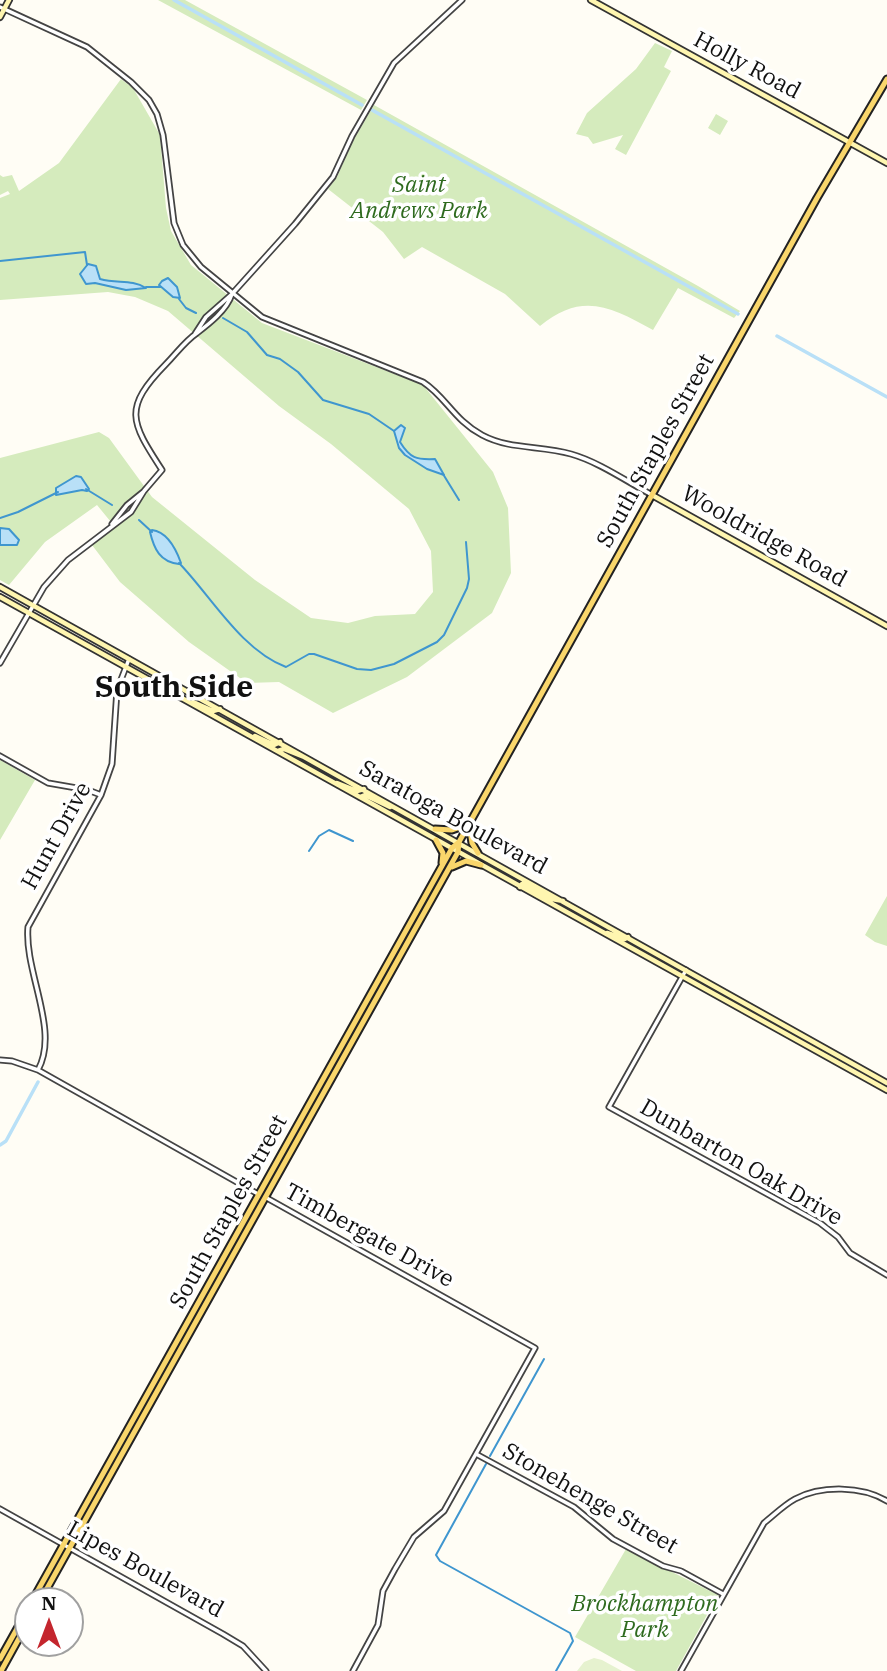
<!DOCTYPE html>
<html>
<head>
<meta charset="utf-8">
<style>
	body { margin:0 }
	#map { position:relative; width:887px; height:1671px; overflow:hidden; background:#fffdf5; font-family:"IBM Plex Serif",serif }
	canvas { display:block }
	.north { position:absolute; left:14px; top:1587px; width:70px; height:70px; box-sizing:border-box; background:#fff; border:2px solid #a0a0a0; border-radius:50%; rotate:0deg; font-size:19px; font-weight:700; line-height:28px; text-align:center; color:#111 }
	.north::after { content:''; display:block; margin:auto; width:24px; height:32px; background:#c4262e; clip-path:polygon(50% 0,100% 100%,50% 72%,0 100%) }
</style>
</head>
<body>
<div id="map">
<canvas width="887" height="1671"></canvas>
<div class="north">N</div>
</div>
<script>
const c = document.querySelector('canvas').getContext('2d');
c.lineJoin = 'round';
function fill(path, color) { c.fillStyle = color; c.fill(path, 'evenodd'); }
function strokePath(path, color, width, dash) { c.strokeStyle = color; c.lineWidth = width; c.lineCap = dash ? 'butt' : 'round'; c.setLineDash(dash || []); c.stroke(path); }
function write(font, color, halo, rows, align = 'center') {
  c.font = font + ' "IBM Plex Serif",serif'; c.lineWidth = 7; c.setLineDash([]); c.textBaseline = 'middle'; c.strokeStyle = halo; c.fillStyle = color; for (const [text, x, y, turn = 0] of rows) {
    c.save(); c.translate(x, y); c.rotate((+turn || 0) * Math.PI / 180); c.textAlign = isNaN(turn) ? turn : align; if (halo) c.strokeText(text, 0, 0); c.fillText(text, 0, 0); c.restore();
  }
}
fill(new Path2D(`
	M 158,0 L 185,0 L 367,100 L 361,110 Z
	M 655,43 L 672,51 L 664,67 L 671,71 L 626,155 L 615,149 L 623,135 L 593,144 L 588,137 L 576,134 L 587,113 L 636,69 Z
	M 121,79 L 133,88 L 160,135 L 166,208 L 171,231 L 191,265 L 262,323 L 423,385 L 493,472 L 508,508 L 511,573 L 492,613 L 407,677 L 333,713 L 279,682 L 247,683 L 189,642 L 120,582 L 92,545 L 115,527 L 97,505 L 45,542 L 9,585 L 0,580 L 0,458 L 99,432 L 109,438 L 152,497 L 255,580 L 311,618 L 348,623 L 375,616 L 415,614 L 433,592 L 431,551 L 409,509 L 331,444 L 279,406 L 168,311 L 135,297 L 108,292 L 0,300 L 0,198 L 10,194 L 8,191 L 0,195 L 0,175 L 3,177 L 12,175 L 19,191 L 59,163 Z
	M 374,105 L 698,286 L 740,311 L 734,318 L 678,288 L 653,330 C 612,307 582,291 540,326 L 505,294 L 422,247 L 404,259 L 383,232 L 328,189 L 337,177 L 353,141 Z
	M 716,114 L 728,121 L 720,135 L 708,128 Z
	M 0,760 L 35,780 L 0,840 Z
	M 887,896 L 887,946 L 875,942 L 865,935 Z
	M 626,1549 L 718,1595 L 676,1671 L 636,1671 L 575,1637 Z`), '#d5ebbd');
fill(new Path2D(`
	M 594,1658 L 602,1660 L 622,1671 L 577,1671 L 584,1662 Z`), '#e6f2cf');
const water = new Path2D(`
	M 88,264 L 96,266 L 100,279 C 118,284 131,279 146,288 L 126,290 L 95,283 L 86,284 L 80,274 Z
	M 168,278 L 177,287 L 180,298 L 173,297 L 159,285 L 162,281 Z
	M 401,425 L 405,428 L 400,442 C 410,458 416,460 435,459 L 444,475 L 427,469 L 405,455 L 399,448 L 394,431 Z
	M 76,476 L 81,477 L 89,489 L 87,491 L 82,490 L 56,495 L 56,488 Z
	M 0,528 L 9,529 L 19,540 L 17,545 L 0,545 Z
	M 152,530 C 168,532 176,549 181,563 L 179,564 C 160,562 154,549 150,532 Z`);
fill(water, '#b9e0f7');
strokePath(water, '#3f96cf', 2);
strokePath(new Path2D(`
	M 0,261 L 85,252 L 87,265
	M 146,287 L 161,287
	M 179,299 L 186,308 L 196,313
	M 223,318 L 247,332 L 267,355 L 280,359 L 298,372 L 323,400 L 369,414 L 394,431
	M 443,474 L 459,500
	M 86,489 L 112,505
	M 0,518 L 18,512 L 58,492
	M 139,520 L 152,532
	M 179,563 C 211,596 241,650 286,667 L 309,654 L 314,654 L 357,669 L 371,670 L 394,664 L 437,642 L 444,635 L 467,588 L 469,579 L 466,542
	M 309,851 L 319,836 L 329,830 L 353,841
	M 490,1456 L 544,1359
	M 486,1464 L 436,1555 L 440,1561 L 570,1633 L 573,1641 L 556,1671`), '#3f96cf', 2);
strokePath(new Path2D(`
	M 174,0 L 362,105
	M 372,110 L 738,314
	M 777,336 L 887,397
	M 0,1145 L 6,1141 L 38,1082`), '#b9e0f7', 3.5);
const tertiary = new Path2D(`
	M 0,7 L 87,47 L 131,82 L 149,100 L 157,114 L 163,135 L 174,223 L 183,245 L 201,267 L 262,317 L 423,382 C 446,397 454,420 482,435 C 510,450 541,445 571,454 C 599,462 626,481 652,495
	M 195,334 L 206,317 L 232,294 L 295,224 L 333,177 L 352,136 L 394,63 L 462,0
	M 112,524 L 127,505 L 143,492
	M 0,663 L 44,587 L 68,560 L 131,512 L 144,491 L 162,470 C 130,421 123,408 166,364 C 176,354 185,341 197,333 C 209,324 227,310 232,294
	M 0,756 L 48,783 L 88,790 L 101,795
	M 686,970 L 609,1107 L 820,1223 L 838,1237 L 850,1253 L 887,1275
	M 0,1060 L 12,1061 L 38,1070 L 258,1194
	M 38,1070 C 60,1030 24,972 28,927 L 101,795 L 112,764 L 117,690 L 129,659
	M 265,1197 L 535,1348 L 444,1511 L 414,1537 L 395,1569 L 383,1591 L 378,1625 L 353,1671
	M 476,1454 L 574,1507 L 613,1539 L 663,1566 L 681,1571 L 723,1594
	M 0,1509 L 223,1634 L 243,1646 L 266,1671
	M 681,1671 L 764,1523 C 774,1515 784,1505 795,1499 C 822,1485 862,1486 887,1501`);
const secondary = new Path2D(`
	M 591,0 L 887,163
	M 0,17 L 9,0
	M 652,495 L 887,626
	M 0,587 L 887,1083
	M 0,597 L 887,1090
	M 193,702 L 213,711 L 220,709
	M 255,736 L 274,745 L 280,742
	M 278,751 L 284,749 L 304,757
	M 337,783 L 357,791 L 364,789
	M 360,797 L 365,795 L 390,807
	M 520,887 L 522,884 L 527,885 L 552,899 L 563,901
	M 607,933 L 625,939 L 628,937`);
const primary = new Path2D(`
	M 469,824 L 472,843 L 478,853
	M 435,829 L 452,830 L 469,824
	M 436,840 L 443,853 L 442,863
	M 452,867 L 466,861 L 481,865
	M 32,1601 L 452,848 L 459,842 L 817,198 L 887,79
	M 40,1601 L 458,852 L 459,842
	M 0,1659 L 28,1609
	M 1,1671 L 28,1622`);
strokePath(tertiary, '#444', 7);
strokePath(secondary, '#333', 8);
strokePath(primary, '#222', 9);
strokePath(tertiary, '#fff', 3.5);
strokePath(secondary, '#fff6b0', 4.5);
strokePath(primary, '#f9d66b', 5);
write('23px', '#111', '#fff', [
	["Holly Road",747,66,28],
	["South Staples Street",656,451,-61],
	["Wooldridge Road",764,537,29],
	["Saratoga Boulevard",453,818,29],
	["Hunt Drive",57,836,-61],
	["Dunbarton Oak Drive",741,1163,30],
	["South Staples Street",229,1212,-61],
	["Timbergate Drive",369,1236,29],
	["Stonehenge Street",590,1499,30],
	["Lipes Boulevard",145,1570,29]
]);
write('italic 23px', '#2f6b1f', '#fff', [
	["Saint",419,185],
	["Andrews Park",419,211],
	["Brockhampton",645,1604],
	["Park",645,1630]
]);
write('bold 30px', '#111', '#fff', [
	["South Side",174,688]
]);
</script>
</body>
</html>
